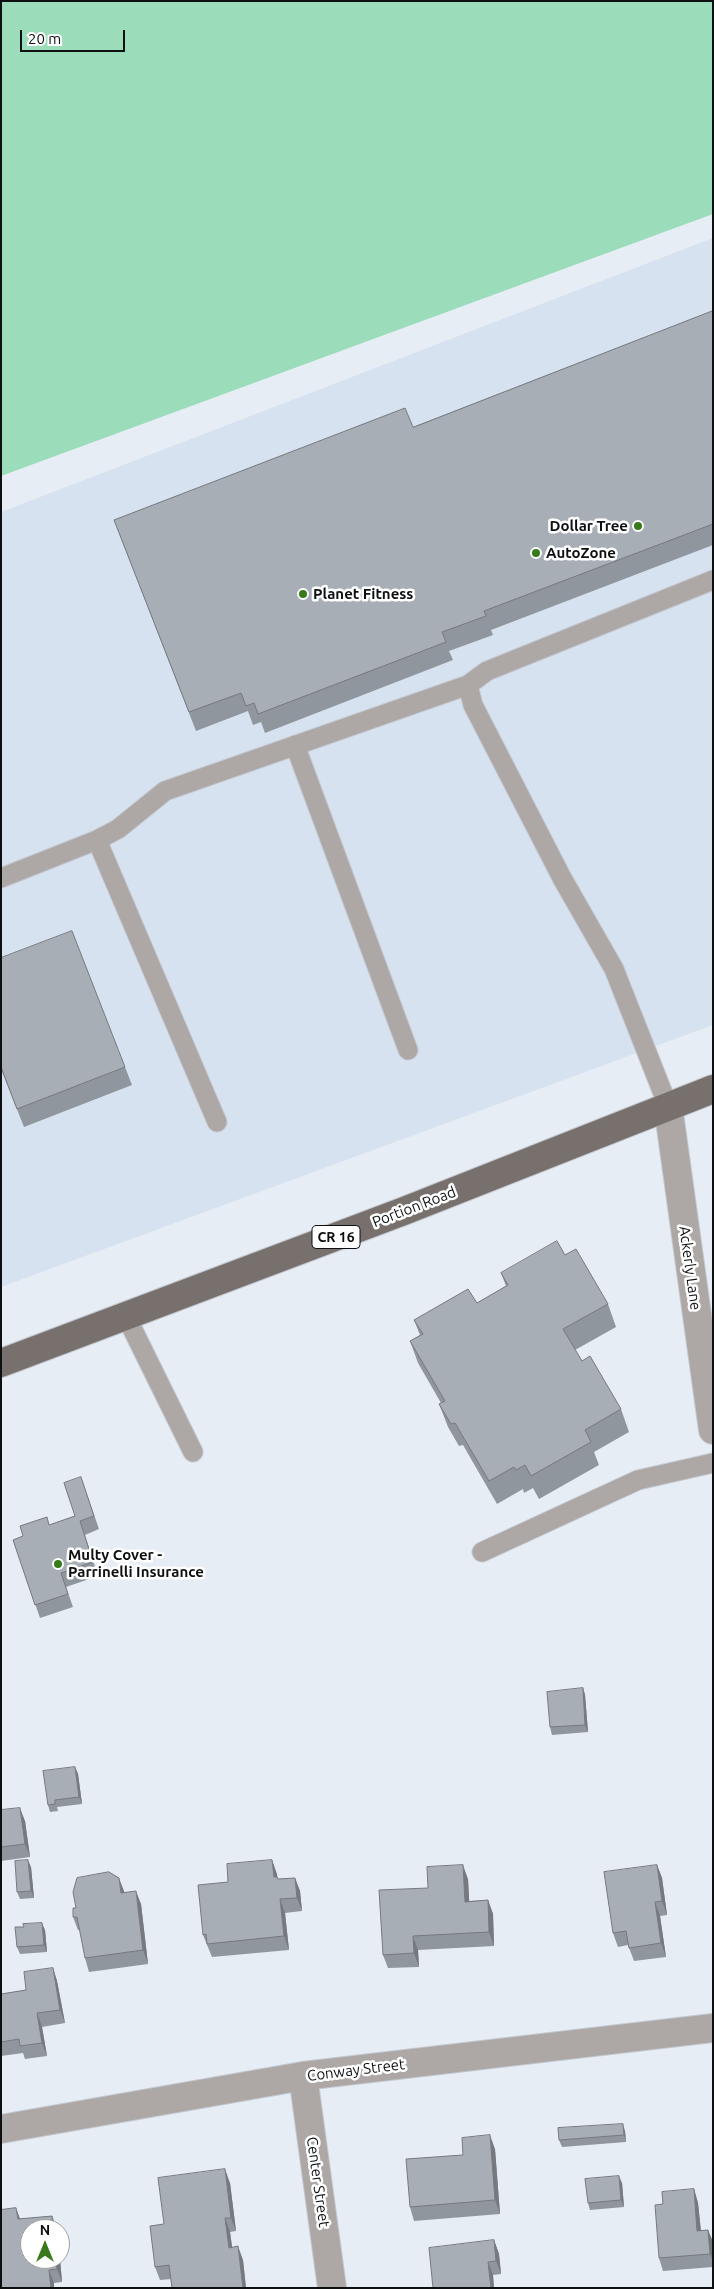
<!DOCTYPE html>
<html>
<head>
<meta charset="utf-8">
<style>
	body { margin:0 }
	#map { position:relative; width:714px; height:2289px; overflow:hidden; background:#e7edf5; font-family:Ubuntu,sans-serif }
	canvas { display:block }
	.frame { position:absolute; inset:0; border:2px solid #0d0f11; pointer-events:none }
	.north { position:absolute; left:20px; top:2219px; width:50px; height:50px; box-sizing:border-box; background:#fff; border:1px solid #9e9fa0; border-radius:50%; rotate:0deg; font-size:14px; font-weight:700; line-height:20px; text-align:center; color:#0d0f11 }
	.north::after { content:''; display:block; margin:auto; width:18px; height:22px; background:#377a1a; clip-path:polygon(50% 0,100% 100%,50% 72%,0 100%) }
	.scale { position:absolute; left:20px; top:30px; width:105px; height:22px; box-sizing:border-box; border:2px solid #0d0f11; border-top:0; padding-left:6px; font-size:15px; line-height:18px; white-space:nowrap; color:#0d0f11; -webkit-text-stroke:4px #fff; paint-order:stroke }
</style>
</head>
<body>
<div id="map">
<canvas width="714" height="2289"></canvas>
<div class="frame"></div>
<div class="north">N</div>
<div class="scale">20 m</div>
</div>
<script>
const c = document.querySelector('canvas').getContext('2d');
c.lineJoin = 'round';
function fill(path, color) { c.fillStyle = color; c.fill(path, 'evenodd'); }
function strokePath(path, color, width, dash) { c.strokeStyle = color; c.lineWidth = width; c.lineCap = dash ? 'butt' : 'round'; c.setLineDash(dash || []); c.stroke(path); }
function write(font, color, halo, rows, align = 'center') {
  c.font = font + ' Ubuntu,sans-serif'; c.lineWidth = 5; c.setLineDash([]); c.textBaseline = 'middle'; c.strokeStyle = halo; c.fillStyle = color; for (const [text, x, y, turn = 0] of rows) {
    c.save(); c.translate(x, y); c.rotate((+turn || 0) * Math.PI / 180); c.textAlign = isNaN(turn) ? turn : align; if (halo) c.strokeText(text, 0, 0); c.fillText(text, 0, 0); c.restore();
  }
}
fill(new Path2D(`
	M 713,238 L 713,1025 L 1,1287 L 1,512 Z`), '#d7e2f0');
fill(new Path2D(`
	M 1,1 L 713,1 L 713,214 L 1,476 Z`), '#9bdcba');
const lane = new Path2D(`
	M 468,685 L 473,705 L 562,878 L 614,969 L 668,1106
	M 295,745 L 408,1050
	M 97,840 L 217,1122
	M 1,878 L 97,840 L 118,829 L 165,791 L 468,685 L 487,671 L 713,580
	M 126,1316 L 193,1452
	M 482,1552 L 638,1480 L 713,1463`);
const street = new Path2D(`
	M 668,1106 L 713,1430
	M 303,2076 L 332,2288
	M 1,2129 L 303,2076 L 713,2028`);
const primary = new Path2D(`
	M 1,1363 L 404,1211 L 713,1089`);
strokePath(lane, '#c4c9d1', 21);
strokePath(street, '#c4c9d1', 30);
strokePath(primary, '#c4c9d1', 30);
strokePath(lane, '#ada8a6', 19);
strokePath(street, '#ada8a6', 28);
strokePath(primary, '#78706c', 28);
fill(new Path2D(`
	M 713,311 L 713,545 L 491,630 L 493,635 L 449,651 L 453,660 L 265,733 L 261,722 L 253,725 L 248,711 L 196,731 L 114,520 L 413,427 Z
	M 1,958 L 125,1067 L 132,1085 L 24,1127 L 1,1069 Z
	M 565,1255 L 608,1304 L 616,1327 L 575,1350 L 582,1361 L 621,1409 L 629,1432 L 594,1452 L 599,1465 L 539,1499 L 533,1488 L 524,1493 L 523,1489 L 497,1504 L 463,1445 L 459,1446 L 448,1427 L 439,1404 L 441,1403 L 418,1363 L 410,1341 L 420,1335 L 414,1320 L 477,1303 L 506,1286 L 501,1273 Z
	M 81,1477 L 99,1529 L 85,1535 L 98,1576 L 66,1587 L 73,1607 L 40,1618 L 13,1540 L 49,1525 L 75,1516 Z
	M 583,1688 L 585,1695 L 588,1732 L 552,1735 L 550,1727 Z
	M 75,1767 L 78,1774 L 82,1804 L 57,1807 L 58,1811 L 50,1812 L 48,1805 Z
	M 1,1810 L 25,1821 L 30,1857 L 1,1861 Z
	M 272,1860 L 278,1879 L 295,1878 L 300,1891 L 302,1911 L 285,1913 L 289,1950 L 212,1957 L 203,1935 L 228,1882 Z
	M 657,1865 L 662,1878 L 667,1915 L 660,1916 L 666,1957 L 634,1961 L 628,1945 L 618,1947 L 613,1933 Z
	M 31,1867 L 34,1898 L 20,1899 L 17,1892 Z
	M 468,1879 L 469,1901 L 488,1900 L 493,1914 L 494,1946 L 418,1950 L 419,1967 L 388,1968 L 383,1955 L 428,1888 Z
	M 124,1893 L 141,1904 L 148,1964 L 89,1972 L 85,1958 L 80,1930 L 78,1930 L 73,1917 Z
	M 24,1927 L 45,1930 L 47,1952 L 20,1954 L 17,1947 Z
	M 53,1968 L 57,1981 L 65,2023 L 42,2027 L 47,2056 L 25,2059 L 23,2053 L 1,2056 L 1,1994 L 26,1990 Z
	M 625,2131 L 626,2142 L 562,2147 L 559,2140 Z
	M 495,2149 L 500,2214 L 414,2221 L 410,2207 L 463,2155 Z
	M 230,2183 L 236,2231 L 230,2232 L 232,2247 L 243,2260 L 246,2288 L 172,2288 L 171,2279 L 160,2280 L 155,2267 L 164,2224 Z
	M 622,2183 L 624,2207 L 590,2210 L 588,2203 Z
	M 694,2189 L 698,2203 L 701,2230 L 708,2230 L 713,2242 L 713,2267 L 663,2271 L 659,2258 L 663,2204 Z
	M 16,2208 L 20,2219 L 52,2216 L 57,2229 L 30,2229 L 30,2259 L 60,2259 L 62,2282 L 54,2283 L 54,2288 L 1,2288 L 1,2210 Z
	M 494,2240 L 499,2254 L 501,2274 L 493,2275 L 494,2288 L 433,2288 Z`), '#90969d');
fill(new Path2D(`
	M 583,1688 L 585,1695 L 588,1732 L 585,1725 Z
	M 75,1767 L 78,1774 L 82,1804 L 79,1797 Z
	M 20,1808 L 25,1821 L 30,1857 L 25,1844 Z
	M 28,1860 L 31,1867 L 34,1898 L 31,1891 Z
	M 272,1860 L 277,1874 L 279,1890 L 274,1877 Z
	M 463,1865 L 468,1879 L 470,1915 L 465,1902 Z
	M 657,1865 L 662,1878 L 667,1915 L 662,1901 Z
	M 119,1878 L 124,1891 L 126,1906 L 121,1893 Z
	M 295,1878 L 300,1891 L 302,1911 L 297,1898 Z
	M 136,1891 L 141,1904 L 148,1964 L 143,1950 Z
	M 280,1899 L 285,1913 L 289,1950 L 284,1936 Z
	M 488,1900 L 493,1914 L 494,1946 L 489,1932 Z
	M 655,1902 L 660,1916 L 666,1957 L 661,1943 Z
	M 42,1923 L 45,1930 L 47,1952 L 44,1945 Z
	M 413,1936 L 418,1950 L 419,1967 L 414,1953 Z
	M 53,1968 L 57,1981 L 65,2023 L 60,2010 Z
	M 37,2013 L 42,2027 L 47,2056 L 42,2043 Z
	M 623,2124 L 625,2131 L 626,2142 L 624,2135 Z
	M 490,2135 L 495,2149 L 500,2214 L 495,2200 Z
	M 225,2169 L 230,2183 L 236,2231 L 231,2218 Z
	M 619,2176 L 622,2183 L 624,2207 L 621,2200 Z
	M 694,2189 L 698,2203 L 702,2244 L 697,2231 Z
	M 16,2208 L 21,2222 L 18,2219 Z
	M 52,2216 L 57,2229 L 53,2229 Z
	M 225,2218 L 230,2232 L 234,2261 L 229,2248 Z
	M 708,2230 L 713,2242 L 713,2260 L 710,2254 Z
	M 494,2240 L 499,2254 L 501,2274 L 496,2261 Z
	M 238,2246 L 243,2260 L 246,2288 L 243,2288 Z
	M 56,2259 L 60,2259 L 62,2282 L 57,2269 Z
	M 488,2262 L 493,2275 L 494,2288 L 491,2288 Z
	M 49,2270 L 54,2283 L 54,2288 L 51,2288 Z`), '#767a7f');
const building = new Path2D(`
	M 713,311 L 713,524 L 484,611 L 486,616 L 442,632 L 446,642 L 258,714 L 254,703 L 246,706 L 241,693 L 189,712 L 114,520 L 405,408 L 413,427 Z
	M 72,931 L 125,1067 L 17,1109 L 1,1067 L 1,958 Z
	M 557,1241 L 565,1255 L 576,1249 L 608,1304 L 563,1329 L 582,1361 L 590,1356 L 621,1409 L 585,1430 L 591,1442 L 531,1476 L 525,1465 L 516,1470 L 514,1467 L 489,1481 L 455,1423 L 451,1424 L 439,1404 L 445,1401 L 410,1341 L 423,1334 L 414,1320 L 468,1289 L 477,1303 L 508,1285 L 501,1273 Z
	M 81,1477 L 94,1516 L 80,1521 L 93,1562 L 61,1573 L 68,1594 L 35,1605 L 13,1540 L 23,1536 L 20,1526 L 47,1517 L 49,1525 L 75,1516 L 64,1483 Z
	M 583,1688 L 585,1725 L 550,1727 L 547,1692 Z
	M 75,1767 L 79,1797 L 55,1800 L 55,1804 L 48,1805 L 43,1771 Z
	M 20,1808 L 25,1844 L 1,1847 L 1,1810 Z
	M 28,1860 L 31,1891 L 17,1892 L 15,1861 Z
	M 272,1860 L 274,1877 L 277,1877 L 278,1879 L 295,1878 L 297,1898 L 280,1899 L 284,1936 L 207,1944 L 206,1934 L 203,1935 L 198,1885 L 228,1882 L 227,1864 Z
	M 463,1865 L 465,1902 L 488,1900 L 489,1932 L 413,1936 L 414,1953 L 383,1955 L 379,1890 L 428,1888 L 427,1867 Z
	M 657,1865 L 662,1901 L 655,1902 L 661,1943 L 629,1948 L 626,1931 L 613,1933 L 604,1872 Z
	M 109,1872 L 119,1878 L 121,1893 L 136,1891 L 143,1950 L 85,1958 L 77,1917 L 73,1917 L 73,1908 L 76,1908 L 73,1892 L 77,1878 Z
	M 42,1923 L 44,1945 L 17,1947 L 15,1927 L 24,1927 L 23,1924 Z
	M 53,1968 L 60,2010 L 37,2013 L 42,2043 L 20,2046 L 19,2039 L 1,2042 L 1,1994 L 26,1990 L 24,1972 Z
	M 623,2124 L 624,2135 L 559,2140 L 558,2128 Z
	M 490,2135 L 495,2200 L 410,2207 L 406,2159 L 463,2155 L 462,2138 Z
	M 225,2169 L 231,2218 L 225,2218 L 229,2248 L 238,2246 L 243,2288 L 172,2288 L 169,2265 L 155,2267 L 150,2226 L 164,2224 L 158,2178 Z
	M 619,2176 L 621,2200 L 588,2203 L 585,2179 Z
	M 694,2189 L 697,2231 L 708,2230 L 710,2254 L 659,2258 L 655,2205 L 663,2204 L 662,2192 Z
	M 16,2208 L 18,2219 L 52,2216 L 53,2229 L 30,2229 L 30,2259 L 56,2259 L 57,2269 L 49,2270 L 51,2288 L 1,2288 L 1,2210 Z
	M 494,2240 L 496,2261 L 488,2262 L 491,2288 L 433,2288 L 429,2248 Z`);
fill(building, '#a8aeb6');
strokePath(building, '#767a7f', 1);
for (const [x, y, r, color] of [
	[638,526,5,"#377a1a"],
	[536,553,5,"#377a1a"],
	[303,594,5,"#377a1a"],
	[58,1564,5,"#377a1a"]
]) { const dot = new Path2D(); dot.arc(x, y, r, 0, 2 * Math.PI); c.fillStyle = color; c.fill(dot); strokePath(dot, '#fff', 2); }
for (const [x, y, w] of [
	[336,1237,48]
]) { const box = new Path2D(); box.roundRect(x - w / 2, y - 11.5, w, 23, 4); c.fillStyle = '#fff'; c.fill(box); strokePath(box, '#0d0f11', 1); }
write('bold 14px', '#0d0f11', null, [
	["CR 16",336,1237]
]);
write('bold 15px', '#0d0f11', '#fff', [
	["Dollar Tree",628,526,"right"],
	["AutoZone",546,553],
	["Planet Fitness",313,594],
	["Multy Cover -",68,1555],
	["Parrinelli Insurance",68,1572]
], 'left');
write('15px', '#0d0f11', '#fff', [
	["Portion Road",414,1207,-21],
	["Ackerly Lane",690,1268,82],
	["Conway Street",356,2070,-7],
	["Center Street",318,2182,82]
]);
</script>
</body>
</html>
